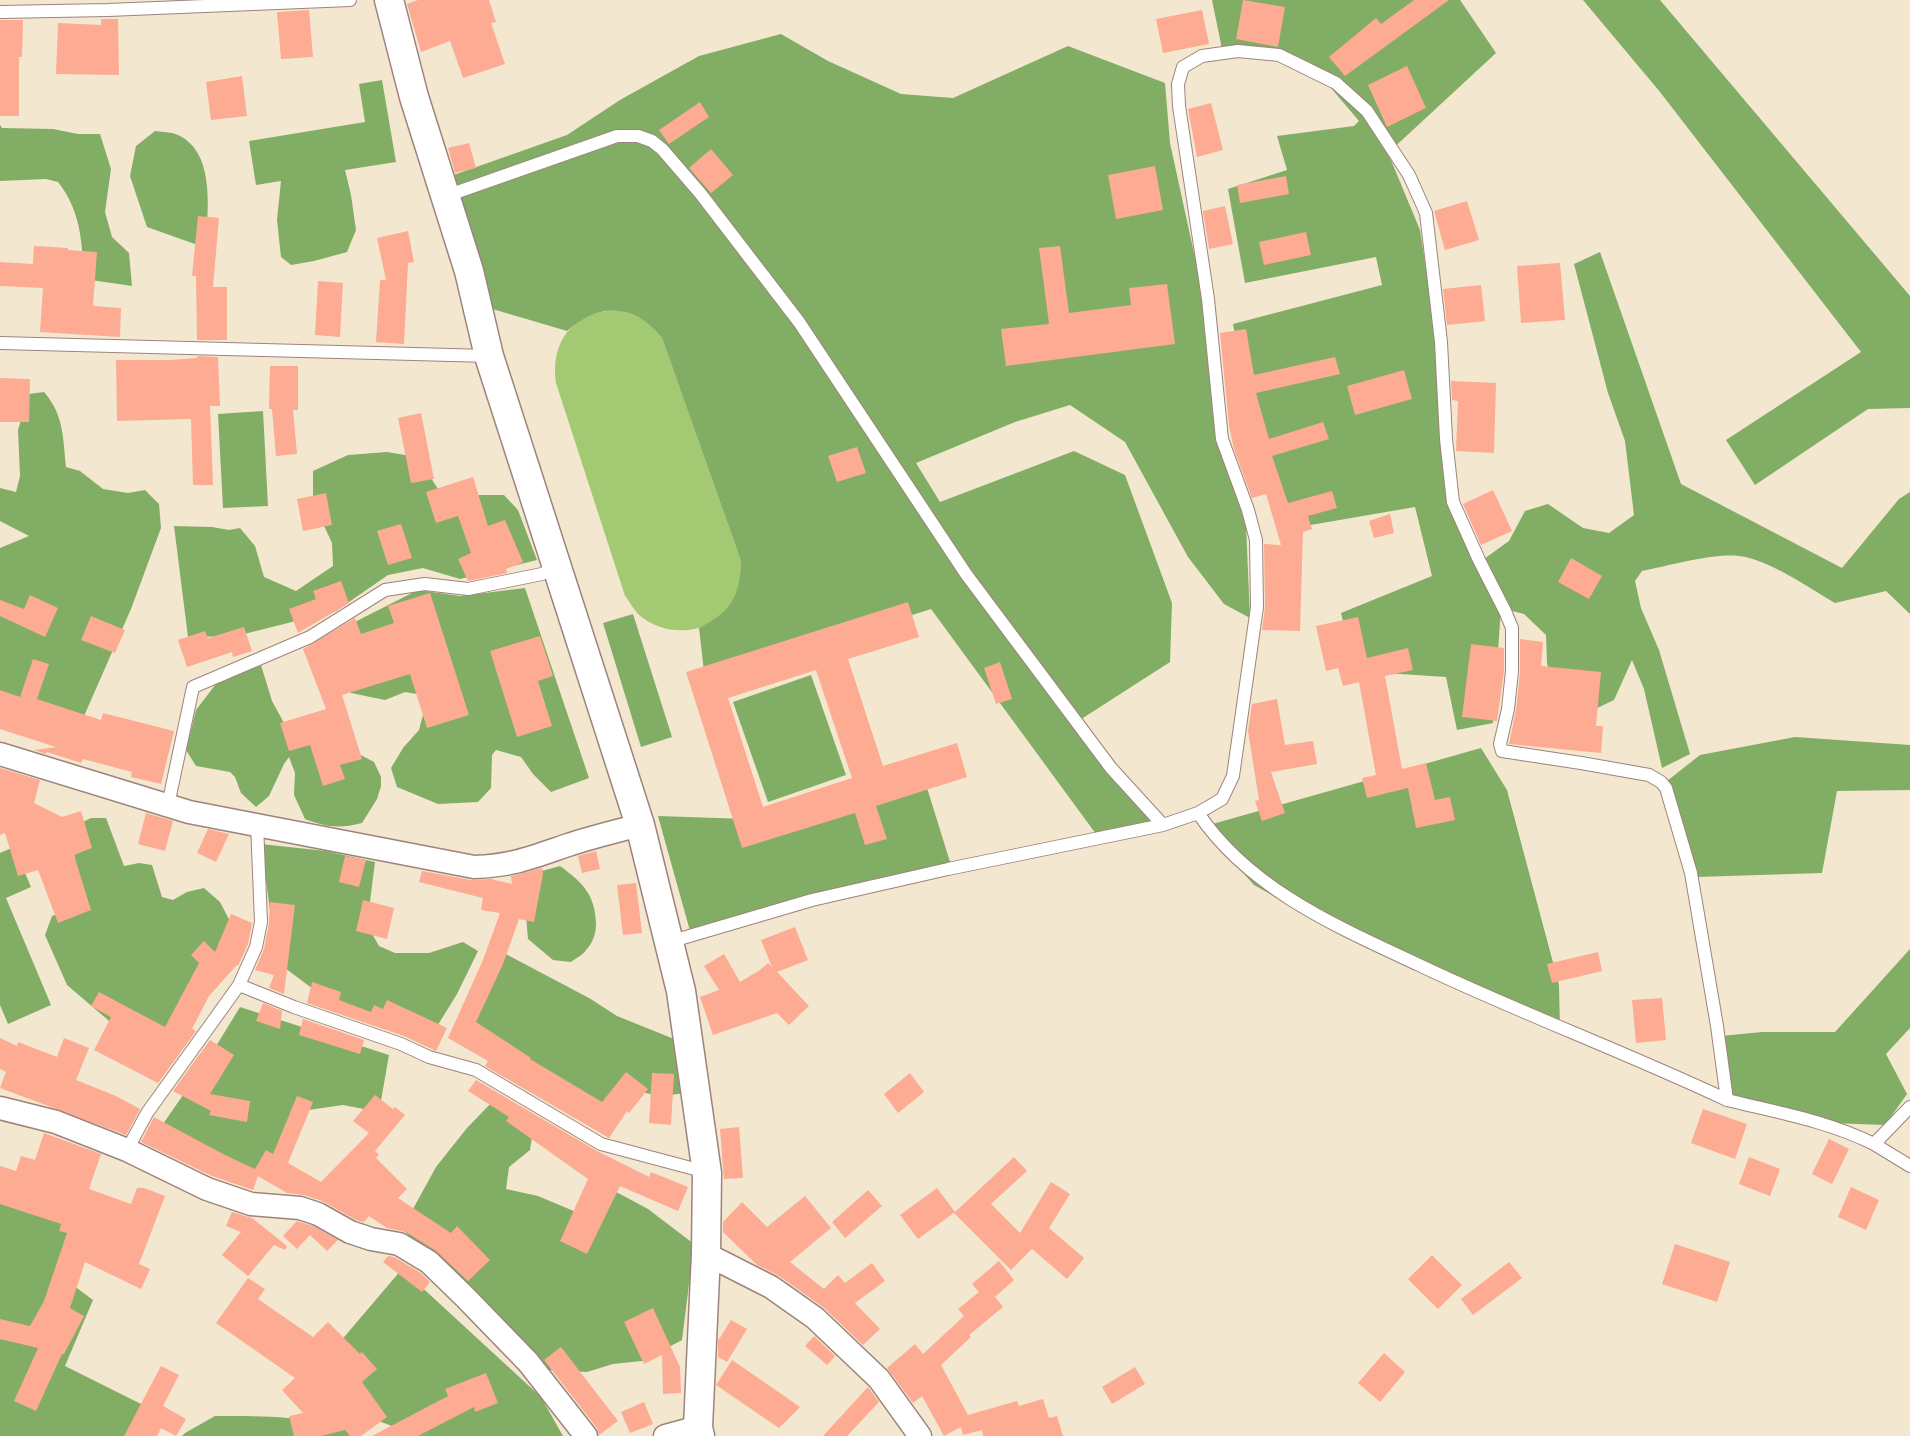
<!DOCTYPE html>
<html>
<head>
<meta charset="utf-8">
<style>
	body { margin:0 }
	canvas { display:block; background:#f3e7cf }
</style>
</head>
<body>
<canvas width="1910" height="1436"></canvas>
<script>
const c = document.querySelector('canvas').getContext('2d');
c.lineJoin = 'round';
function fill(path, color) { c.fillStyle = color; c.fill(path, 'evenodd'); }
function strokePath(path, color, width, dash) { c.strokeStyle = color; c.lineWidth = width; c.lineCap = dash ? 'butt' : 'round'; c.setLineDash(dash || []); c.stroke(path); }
fill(new Path2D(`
	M 617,310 C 637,314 650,321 662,338 L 741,561 C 741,575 740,589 733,602 C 714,635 667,639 639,615 C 634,610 630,602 625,596 L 556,383 C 550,341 573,312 617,310 Z`), '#a3c973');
fill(new Path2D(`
	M 1212,0 L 1460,0 L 1496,53 L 1388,153 L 1420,230 L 1438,346 L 1441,442 L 1477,564 L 1509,541 L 1525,511 L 1548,504 L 1583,528 L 1609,533 L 1634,515 L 1625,441 L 1608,393 L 1574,264 L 1600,252 L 1681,484 L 1842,568 L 1899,499 L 1910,492 L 1910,614 L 1886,591 L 1835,603 C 1809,588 1768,559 1739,556 C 1712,553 1669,566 1642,571 L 1635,581 L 1641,608 L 1659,650 L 1690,754 L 1662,768 L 1644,689 L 1632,660 L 1614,700 L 1593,710 L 1555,702 L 1547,663 L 1546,635 L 1524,614 L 1501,608 L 1493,723 L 1457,730 L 1446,677 L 1355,671 L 1341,613 L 1432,576 L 1415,507 L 1299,527 L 1260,477 L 1233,324 L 1382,285 L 1376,257 L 1245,283 L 1228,189 L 1287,170 L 1277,136 L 1354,126 L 1359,121 L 1331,88 L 1276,59 L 1223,54 Z
	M 1583,0 L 1660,0 L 1910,296 L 1910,408 L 1868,409 L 1755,485 L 1726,440 L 1861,352 L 1660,92 Z
	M 781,34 L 828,61 L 901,94 L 953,98 L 1068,46 L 1165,83 L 1170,143 L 1209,322 L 1215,435 L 1246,525 L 1250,618 L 1224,604 L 1188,557 L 1125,442 L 1070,405 L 1015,422 L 916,463 L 940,502 L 1074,451 L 1125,475 L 1172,603 L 1170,662 L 1072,725 L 1110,776 L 1155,822 L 1096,834 L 931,609 L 705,680 L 699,628 C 731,612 740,597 741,561 L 662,338 C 635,303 599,302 567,331 L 479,305 L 431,183 L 567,135 L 620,100 L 699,56 Z
	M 382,80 L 396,162 L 345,170 L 351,195 L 356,230 L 347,252 L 314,261 L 291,265 L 281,257 L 277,220 L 281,181 L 256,185 L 249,141 L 365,122 L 359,84 Z
	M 0,125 L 2,128 L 53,129 L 78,134 L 100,134 L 111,169 L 105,212 L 112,237 L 129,253 L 132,286 L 84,279 C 82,242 81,211 58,182 L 46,179 L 0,181 Z
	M 155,131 C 162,132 172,132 178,135 C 217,153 207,214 206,248 L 147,227 L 130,176 L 136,146 Z
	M 44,392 C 64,415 63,438 66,467 L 80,471 L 103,489 L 128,493 L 145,490 L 159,504 L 161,528 L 155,544 L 131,609 L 77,732 L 0,714 L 0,548 L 29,536 L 0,521 L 0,488 L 16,492 L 20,476 L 18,430 L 29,394 Z
	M 263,411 L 268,506 L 223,508 L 218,414 Z
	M 387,452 L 417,457 L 444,498 L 470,495 L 504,495 L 518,510 L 537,560 L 460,579 L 423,568 L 388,575 L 336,611 L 236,636 L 188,637 L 174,526 L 212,527 L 229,530 L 240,528 L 255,546 L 264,577 L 296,591 L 333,566 L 332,543 L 313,502 L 313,471 L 348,455 Z
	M 525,588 L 589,778 L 551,792 L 533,774 L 521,757 L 496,750 L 492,755 L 491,788 L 478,802 L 438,804 L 397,787 L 391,768 L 403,748 L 419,730 L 428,696 L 405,692 L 385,700 L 351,693 L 337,631 L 418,590 L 460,596 Z
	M 633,614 L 672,737 L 641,747 L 603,623 Z
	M 261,665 L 272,701 L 290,734 L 328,738 L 374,762 L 381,777 L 381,786 L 377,799 L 362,823 C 339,829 326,827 305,819 L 294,795 L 295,773 L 289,757 L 284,764 L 269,796 L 256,807 L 241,793 L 235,777 L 230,772 L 196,766 L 186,750 L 196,710 L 219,680 Z
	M 811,675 L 846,775 L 768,802 L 733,702 Z
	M 1795,737 L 1910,745 L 1910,790 L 1837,791 L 1822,873 L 1696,877 L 1667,781 L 1700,755 Z
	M 1481,748 L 1507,790 L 1559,985 L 1560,1030 L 1324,924 L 1254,885 L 1202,827 Z
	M 923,775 L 951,865 L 690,931 L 658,816 L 747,819 Z
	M 91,818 L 106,818 L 124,866 L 139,863 L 152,865 L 162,897 L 173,900 L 187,892 L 204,888 L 220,902 L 234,929 L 149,1055 L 67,985 L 45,935 L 52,916 L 75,908 L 75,858 L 69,829 Z
	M 261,844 L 326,851 L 375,862 L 367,925 L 379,946 L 395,953 L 429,953 L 463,942 L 478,951 L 457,994 L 431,1036 L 329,1001 L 277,962 Z
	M 14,847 L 31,887 L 6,898 L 51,1005 L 8,1024 L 0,1005 L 0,853 Z
	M 560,866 C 583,883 595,894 596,924 C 596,933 593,943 586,950 C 583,955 576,958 571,962 L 553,960 L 528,939 L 525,904 L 527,875 Z
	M 1910,949 L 1910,1028 L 1886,1054 L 1907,1094 L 1885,1125 L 1829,1123 L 1733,1104 L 1721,1036 L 1762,1032 L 1835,1032 Z
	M 500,951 L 589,998 L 617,1016 L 684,1043 L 686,1093 L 662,1096 L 629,1090 L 605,1120 L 463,1028 Z
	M 240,1007 L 389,1055 L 379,1112 L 343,1105 L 301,1111 L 270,1168 L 227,1176 L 154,1137 L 210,1056 Z
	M 494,1100 L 534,1124 L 530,1150 L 509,1167 L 506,1189 L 538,1196 L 588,1217 L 607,1187 L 648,1209 L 694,1244 L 682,1340 L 642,1361 L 613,1364 L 587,1372 L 543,1370 L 471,1294 L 402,1229 L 436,1167 L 467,1128 Z
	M 0,1186 L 72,1211 L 62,1277 L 93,1300 L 65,1366 L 149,1408 L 133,1436 L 0,1436 Z
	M 402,1269 L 541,1397 L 563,1436 L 407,1436 L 407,1432 L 351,1410 L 328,1356 Z
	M 215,1416 C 263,1416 318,1415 362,1436 L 182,1436 L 185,1433 Z`), '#82ad65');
fill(new Path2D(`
	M 418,0 L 489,0 L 496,22 L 491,23 L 505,64 L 463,78 L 450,41 L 421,52 L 407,4 Z
	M 1243,0 L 1285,7 L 1278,47 L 1236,39 Z
	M 1414,0 L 1449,0 L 1345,76 L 1329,57 L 1376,18 L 1381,24 Z
	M 309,10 L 313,57 L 281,59 L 277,12 Z
	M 1202,10 L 1209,44 L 1163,53 L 1156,19 Z
	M 101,19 L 118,19 L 119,75 L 56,74 L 58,23 L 101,25 Z
	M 0,20 L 23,20 L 22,57 L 19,57 L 19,116 L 0,116 Z
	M 1407,66 L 1426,108 L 1387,127 L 1368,85 Z
	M 242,76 L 247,116 L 211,120 L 206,82 Z
	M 700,102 L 709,117 L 669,144 L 659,130 Z
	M 1211,103 L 1223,150 L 1197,157 L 1188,109 Z
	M 469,143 L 476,168 L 455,173 L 448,148 Z
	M 711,149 L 733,175 L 711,193 L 689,168 Z
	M 1155,166 L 1163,210 L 1116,219 L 1108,175 Z
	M 1286,176 L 1289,194 L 1240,203 L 1237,185 Z
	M 1467,201 L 1479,240 L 1445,250 L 1434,211 Z
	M 1225,206 L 1233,244 L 1209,249 L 1203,211 Z
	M 198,216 L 219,218 L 213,287 L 227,287 L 227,340 L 197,340 L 196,276 L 192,276 Z
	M 408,231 L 414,262 L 408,263 L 404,344 L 376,342 L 380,280 L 386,280 L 377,238 Z
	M 1306,232 L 1311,255 L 1264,265 L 1259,242 Z
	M 34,246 L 68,248 L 68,250 L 97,252 L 93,306 L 121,308 L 120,337 L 40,332 L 43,288 L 0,286 L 0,262 L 33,264 Z
	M 1060,246 L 1069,313 L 1131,305 L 1129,288 L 1167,284 L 1175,344 L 1006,366 L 1001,329 L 1049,324 L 1039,248 Z
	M 1560,263 L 1565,320 L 1521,323 L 1517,266 Z
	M 318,281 L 343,283 L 340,337 L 315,335 Z
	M 1481,285 L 1485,321 L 1447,325 L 1443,289 Z
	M 1246,329 L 1254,375 L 1335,357 L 1340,374 L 1256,393 L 1269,439 L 1323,422 L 1329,439 L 1272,456 L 1288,503 L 1332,491 L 1337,508 L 1308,516 L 1312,529 L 1303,532 L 1300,631 L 1262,630 L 1265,607 L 1264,544 L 1281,545 L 1266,494 L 1252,498 L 1234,449 L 1229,425 L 1220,333 Z
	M 197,356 L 218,357 L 220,406 L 210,406 L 213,485 L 193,485 L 191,419 L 117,421 L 116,360 L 171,360 L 197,358 Z
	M 270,366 L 298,366 L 298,410 L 293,410 L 297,454 L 276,456 L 272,409 L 269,409 Z
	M 1404,370 L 1412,399 L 1355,415 L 1347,386 Z
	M 0,378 L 30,379 L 29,422 L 0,422 Z
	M 1451,381 L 1496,383 L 1494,453 L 1456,451 L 1458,401 L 1452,400 Z
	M 421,413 L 434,479 L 411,483 L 398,418 Z
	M 857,447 L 866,473 L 837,482 L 828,456 Z
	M 473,477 L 488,526 L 505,520 L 523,562 L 506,569 L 507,573 L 468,581 L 458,559 L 471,553 L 458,516 L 436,523 L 426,492 Z
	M 1493,490 L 1512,531 L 1481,545 L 1463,504 Z
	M 326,493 L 332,525 L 303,531 L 297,499 Z
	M 1390,514 L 1394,533 L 1374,538 L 1369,521 Z
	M 401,524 L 412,558 L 388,565 L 377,531 Z
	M 1571,558 L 1602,576 L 1589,599 L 1558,582 Z
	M 341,581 L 349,603 L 298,633 L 289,609 L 316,599 L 313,591 Z
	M 430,593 L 469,715 L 427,728 L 410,674 L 342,695 L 362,759 L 340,765 L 345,779 L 323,786 L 310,745 L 289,751 L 280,723 L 326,709 L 303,649 L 355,618 L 361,634 L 394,623 L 388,606 Z
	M 30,595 L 58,608 L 45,637 L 0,616 L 0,600 L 24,609 Z
	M 908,602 L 919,637 L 848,659 L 883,766 L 957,743 L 967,777 L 876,806 L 887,839 L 865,845 L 855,813 L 742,848 L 686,672 ZM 816,670 L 852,778 L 763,807 L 728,698 Z
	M 91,616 L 125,630 L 115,653 L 81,640 Z
	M 1358,617 L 1367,658 L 1408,648 L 1413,670 L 1385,676 L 1402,769 L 1426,763 L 1435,800 L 1450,797 L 1455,820 L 1416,828 L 1408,788 L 1367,798 L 1362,778 L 1376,775 L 1359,682 L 1343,686 L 1338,668 L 1326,671 L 1316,626 Z
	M 244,627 L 252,651 L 233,657 L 232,652 L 187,667 L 178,640 L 205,631 L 208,638 Z
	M 540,636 L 553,676 L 538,681 L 552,726 L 517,737 L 490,651 Z
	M 1520,639 L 1543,642 L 1541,666 L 1601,672 L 1596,726 L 1603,726 L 1601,753 L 1509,744 L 1516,710 L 1520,672 Z
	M 1471,644 L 1504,648 L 1504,671 L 1497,721 L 1462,717 Z
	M 33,659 L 49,664 L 37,699 L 101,720 L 103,713 L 174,731 L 161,784 L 131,777 L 132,772 L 83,759 L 81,763 L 47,752 L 46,754 L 34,750 L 56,747 L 0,729 L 0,690 L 20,697 Z
	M 1000,662 L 1012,699 L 996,704 L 984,668 Z
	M 1277,699 L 1285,745 L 1313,741 L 1317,764 L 1271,772 L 1285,813 L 1262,821 L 1255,801 L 1259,800 L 1248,731 L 1252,704 Z
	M 0,768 L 40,780 L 34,803 L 62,817 L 81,811 L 92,848 L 74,855 L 91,910 L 58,923 L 38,870 L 18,876 L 5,833 L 0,835 Z
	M 146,813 L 173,821 L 165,851 L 138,844 Z
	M 208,829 L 229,834 L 216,862 L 197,853 Z
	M 596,851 L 600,869 L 582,873 L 578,856 Z
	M 345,856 L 366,860 L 359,887 L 339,882 Z
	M 542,868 L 543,874 L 534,922 L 519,919 L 503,964 L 476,1022 L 531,1058 L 530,1059 L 602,1102 L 626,1072 L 648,1089 L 629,1113 L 627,1111 L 609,1138 L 485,1066 L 488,1061 L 448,1038 L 483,960 L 500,913 L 481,910 L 483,898 L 419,882 L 422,871 L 471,880 L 491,879 L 512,884 L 511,876 Z
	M 636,883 L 642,933 L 623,935 L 617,885 Z
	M 363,900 L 394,908 L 387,939 L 356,931 Z
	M 270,902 L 295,905 L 284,994 L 269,988 L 274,975 L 255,970 L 264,949 L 269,923 Z
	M 231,914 L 252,923 L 248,944 L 238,966 L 237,965 L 209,996 L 192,1029 L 196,1031 L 158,1083 L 94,1050 L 111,1017 L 91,1006 L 99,992 L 165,1027 L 199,963 L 191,955 L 204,941 L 215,952 Z
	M 795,927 L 808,960 L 777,972 L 809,1006 L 789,1025 L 777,1013 L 713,1035 L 700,997 L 719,990 L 704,966 L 724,954 L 740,982 L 760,970 L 768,963 L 772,967 L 761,940 Z
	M 1598,952 L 1602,971 L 1552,983 L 1547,964 Z
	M 312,982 L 341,992 L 339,1000 L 371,1012 L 374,1005 L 383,1009 L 387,1000 L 447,1028 L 436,1051 L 432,1049 L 404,1036 L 307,1003 Z
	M 1662,998 L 1666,1040 L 1636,1043 L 1632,1000 Z
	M 263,1003 L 282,1011 L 280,1029 L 256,1021 Z
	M 303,1019 L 364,1040 L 360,1054 L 299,1035 Z
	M 0,1038 L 17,1046 L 18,1042 L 57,1057 L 64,1038 L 89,1048 L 76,1080 L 116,1096 L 140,1109 L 126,1135 L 0,1088 L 6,1072 L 0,1069 Z
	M 210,1040 L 234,1055 L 210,1094 L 250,1101 L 247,1122 L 209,1115 L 211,1111 L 173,1091 Z
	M 652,1073 L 674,1074 L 671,1125 L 649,1123 Z
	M 910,1073 L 924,1092 L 898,1113 L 884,1094 Z
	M 476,1080 L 597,1151 L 649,1177 L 651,1172 L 688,1187 L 678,1211 L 620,1186 L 587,1254 L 560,1241 L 588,1179 L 506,1121 L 509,1117 L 468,1091 Z
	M 375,1095 L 393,1109 L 395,1107 L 405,1115 L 375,1151 L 379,1155 L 376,1158 L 407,1189 L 398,1198 L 451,1233 L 457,1226 L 490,1260 L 468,1281 L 436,1251 L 406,1232 L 387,1228 L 369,1216 L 364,1222 L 356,1220 L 322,1201 L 304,1195 L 287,1193 L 258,1176 L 253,1190 L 212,1176 L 141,1142 L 154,1117 L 225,1155 L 255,1169 L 266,1150 L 273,1154 L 297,1096 L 313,1102 L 288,1163 L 321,1182 L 369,1133 L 353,1121 Z
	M 1703,1109 L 1747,1124 L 1735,1159 L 1691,1143 Z
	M 739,1127 L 743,1178 L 724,1179 L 720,1129 Z
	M 44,1133 L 101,1154 L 89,1189 L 131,1204 L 137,1188 L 144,1188 L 165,1196 L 139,1264 L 150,1269 L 141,1289 L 85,1262 L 70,1308 L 84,1316 L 64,1354 L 62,1354 L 36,1411 L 14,1401 L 38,1348 L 0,1339 L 0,1319 L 30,1326 L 44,1301 L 67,1233 L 59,1231 L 61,1224 L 0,1204 L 0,1166 L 16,1171 L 21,1156 L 35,1160 Z
	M 1829,1139 L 1849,1149 L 1832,1184 L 1812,1174 Z
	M 1014,1157 L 1027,1171 L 991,1204 L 1020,1233 L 1051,1182 L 1070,1194 L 1049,1228 L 1084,1258 L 1067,1279 L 1032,1249 L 1011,1270 L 954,1213 Z
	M 1749,1157 L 1780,1169 L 1770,1196 L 1739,1184 Z
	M 1851,1187 L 1879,1200 L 1866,1230 L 1838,1217 Z
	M 937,1188 L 955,1212 L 918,1239 L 900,1215 Z
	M 868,1190 L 882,1206 L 845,1238 L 832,1222 Z
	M 805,1196 L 831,1228 L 790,1262 L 824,1289 L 838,1275 L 845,1283 L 872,1263 L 885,1281 L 855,1303 L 880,1329 L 863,1345 L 823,1307 L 779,1276 L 757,1265 L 723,1232 L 723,1222 L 742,1202 L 767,1227 Z
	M 232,1212 L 252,1218 L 287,1246 L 285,1250 L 274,1245 L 248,1276 L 222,1255 L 241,1232 L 226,1226 Z
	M 297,1221 L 313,1226 L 338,1240 L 327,1251 L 310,1235 L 297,1249 L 283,1236 Z
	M 1675,1244 L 1730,1262 L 1717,1302 L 1662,1284 Z
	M 1432,1255 L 1462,1285 L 1438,1309 L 1408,1279 Z
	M 388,1256 L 394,1257 L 421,1273 L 430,1282 L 422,1292 L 383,1262 Z
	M 999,1261 L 1014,1280 L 995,1297 L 1003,1307 L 969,1335 L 971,1337 L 941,1365 L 968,1415 L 1017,1401 L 1019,1406 L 1043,1399 L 1049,1418 L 1057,1416 L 1063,1436 L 983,1436 L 982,1430 L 963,1435 L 961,1427 L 944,1436 L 922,1396 L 913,1403 L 887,1368 L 915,1344 L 923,1354 L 964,1316 L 958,1309 L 979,1292 L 972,1284 Z
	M 1509,1262 L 1522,1278 L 1473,1315 L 1461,1299 Z
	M 248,1278 L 265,1289 L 258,1299 L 313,1337 L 328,1322 L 360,1354 L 362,1352 L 377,1369 L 362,1382 L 387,1417 L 361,1436 L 350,1436 L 345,1430 L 321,1436 L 294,1436 L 289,1416 L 303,1413 L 282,1390 L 295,1378 L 216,1323 Z
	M 653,1308 L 680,1367 L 681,1393 L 663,1394 L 662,1355 L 644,1364 L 624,1322 Z
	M 731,1320 L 747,1329 L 727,1362 L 718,1357 L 718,1341 Z
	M 814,1336 L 835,1356 L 827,1365 L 805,1346 Z
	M 561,1347 L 618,1421 L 599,1435 L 597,1428 L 544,1360 Z
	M 1384,1353 L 1405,1372 L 1380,1402 L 1358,1383 Z
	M 732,1360 L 777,1391 L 800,1407 L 779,1428 L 716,1385 Z
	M 161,1366 L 179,1375 L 163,1406 L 186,1419 L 176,1436 L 161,1428 L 157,1436 L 124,1436 Z
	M 1135,1367 L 1145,1384 L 1112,1404 L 1102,1387 Z
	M 486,1373 L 498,1403 L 475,1412 L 474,1407 L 418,1436 L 372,1436 L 448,1396 L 445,1389 Z
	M 868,1387 L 879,1402 L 847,1436 L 823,1436 Z
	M 644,1402 L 653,1424 L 630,1433 L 621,1412 Z`), '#fdab93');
const service = new Path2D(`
	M 0,12 L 108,10 L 350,0
	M 446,196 L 617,136 L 638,136 L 652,141 L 662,149 L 700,193 L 799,322 L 966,574 L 1111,768 L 1163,825
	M 0,343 L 489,356
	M 168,805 L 193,687 L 310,637 L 385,590 L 425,584 L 468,589 L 542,574 L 557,567
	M 1198,813 C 1250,890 1338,927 1419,965 C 1520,1013 1625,1052 1727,1100
	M 669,942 L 812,900 L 948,869 L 1163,825 L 1198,813 L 1222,799 L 1233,776 L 1257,607 L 1256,540 L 1248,510 L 1222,439 L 1208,299 L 1179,106 L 1178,84 L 1183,67 L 1202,56 L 1238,51 L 1279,55 L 1336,83 L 1367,111 L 1409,175 L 1426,213 L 1441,342 L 1446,439 L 1453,502 L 1479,560 L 1505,611 L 1512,628 L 1512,671 L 1508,709 L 1500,744 L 1502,751 L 1581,763 L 1649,775 L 1661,782 L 1666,788 L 1691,873 L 1717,1026 L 1727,1100 C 1776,1112 1828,1121 1874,1144 L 1910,1107
	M 239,985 L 256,947 L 261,922 L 257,824
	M 1874,1144 L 1910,1166
	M 127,1150 L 147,1113 L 239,985 L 294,1007 L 401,1044 L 429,1057 L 476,1070 L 601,1144 L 706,1172`);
const minor = new Path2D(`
	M 0,754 L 189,812 L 474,867 C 512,866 533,857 568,845 C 592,837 617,831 640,825
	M 0,1108 L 56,1122 L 127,1150 L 207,1189 L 251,1204 L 300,1208 L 318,1214 L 350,1232 L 371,1239 L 399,1244 L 429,1262 L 465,1297 L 528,1362 L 586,1436
	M 706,1254 L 771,1287 L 815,1318 L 879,1379 L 920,1436
	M 665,1436 L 698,1427`);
const tertiary = new Path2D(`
	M 389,0 L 414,97 L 469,271 L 489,356 L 640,825 L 681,991 L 707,1173 L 706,1254 L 698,1427 L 700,1436`);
strokePath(service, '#9e837d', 14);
strokePath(minor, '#9e837d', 25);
strokePath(tertiary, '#9e837d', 31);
strokePath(service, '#fff', 12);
strokePath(minor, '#fff', 22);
strokePath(tertiary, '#fff', 28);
</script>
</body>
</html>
